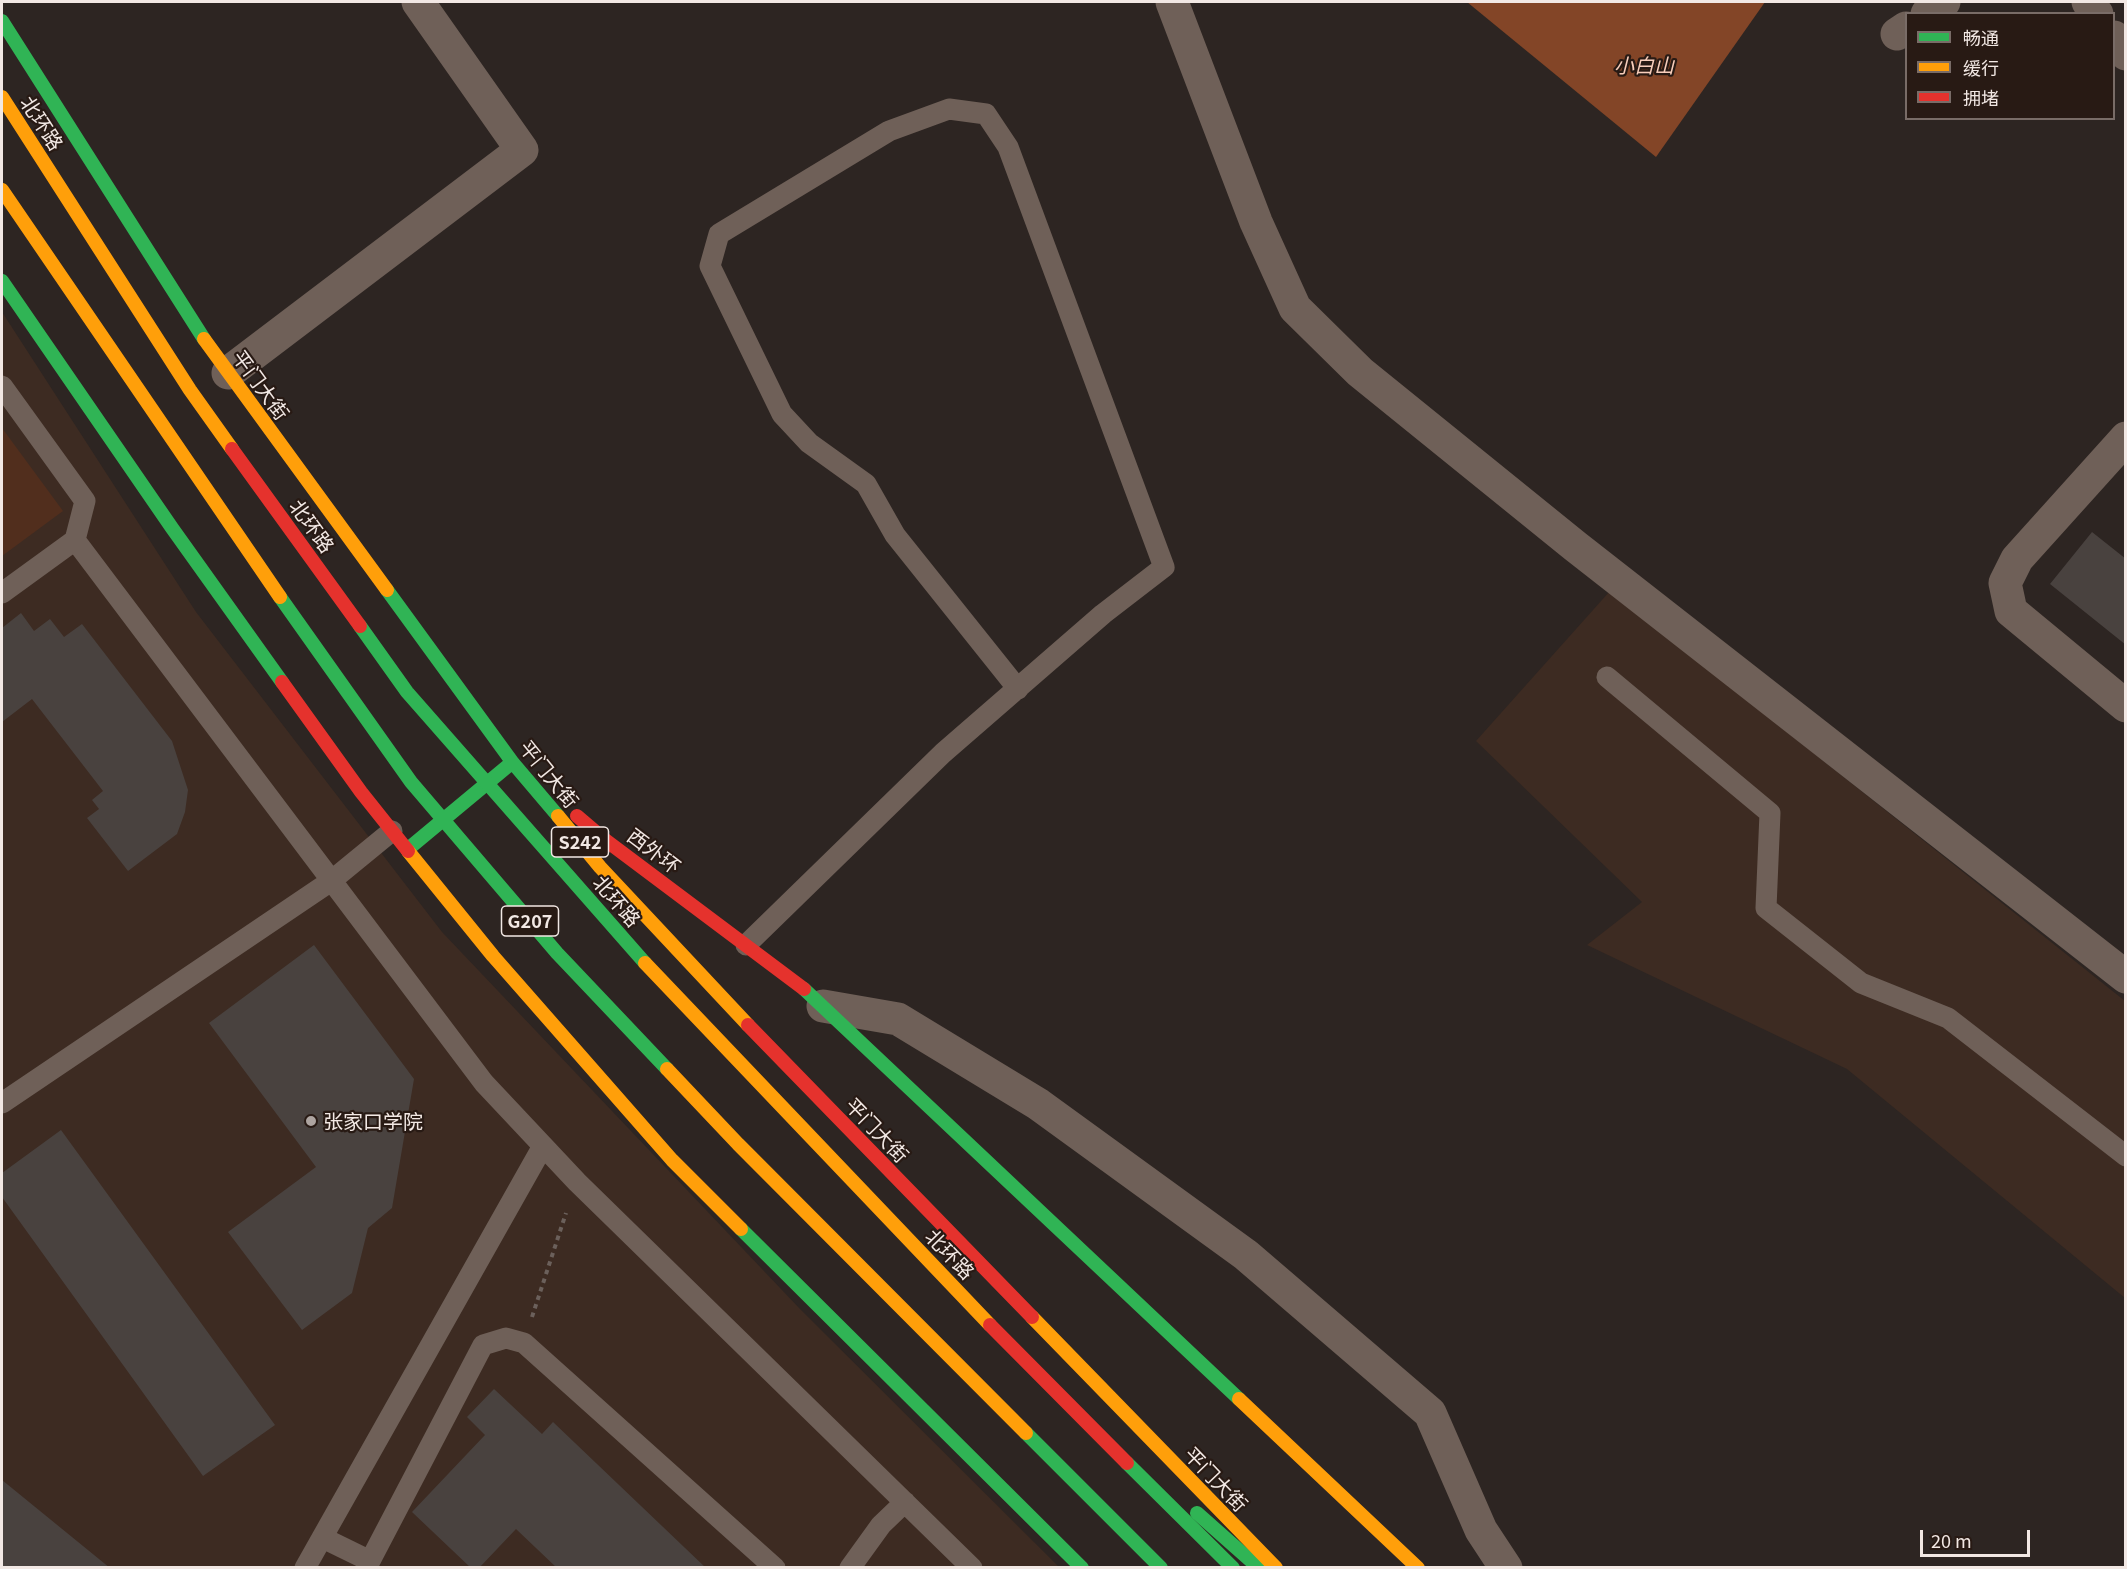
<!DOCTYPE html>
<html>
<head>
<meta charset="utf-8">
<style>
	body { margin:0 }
	#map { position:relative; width:2127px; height:1569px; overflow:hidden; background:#2d2522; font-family:Georgia,"Noto Sans SC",serif }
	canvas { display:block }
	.frame { position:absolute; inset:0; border:3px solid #f2e8e4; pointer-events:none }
	.legend { position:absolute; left:1905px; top:12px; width:210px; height:108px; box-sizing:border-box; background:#281a14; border:2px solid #796c67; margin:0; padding:8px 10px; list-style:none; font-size:18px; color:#f2e8e4 }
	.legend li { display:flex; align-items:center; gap:12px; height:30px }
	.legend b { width:30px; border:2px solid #796c67 }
	.scale { position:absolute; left:1920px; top:1530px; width:110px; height:27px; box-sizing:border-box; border:3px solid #f2e8e4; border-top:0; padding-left:8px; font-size:18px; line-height:21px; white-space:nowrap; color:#f2e8e4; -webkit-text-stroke:4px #281a14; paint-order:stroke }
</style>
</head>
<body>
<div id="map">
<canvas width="2127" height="1569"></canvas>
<div class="frame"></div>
<ul class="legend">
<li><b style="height:8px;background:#30b455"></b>畅通</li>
<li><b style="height:8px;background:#ff9f0a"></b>缓行</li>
<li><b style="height:8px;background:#e5322d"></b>拥堵</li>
</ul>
<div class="scale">20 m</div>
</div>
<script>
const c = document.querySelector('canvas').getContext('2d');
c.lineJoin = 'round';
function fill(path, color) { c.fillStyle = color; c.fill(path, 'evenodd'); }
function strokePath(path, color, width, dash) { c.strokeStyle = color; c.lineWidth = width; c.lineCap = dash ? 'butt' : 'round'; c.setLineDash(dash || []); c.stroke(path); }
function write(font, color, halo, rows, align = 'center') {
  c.font = font + ' Georgia,"Noto Sans SC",serif'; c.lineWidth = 4.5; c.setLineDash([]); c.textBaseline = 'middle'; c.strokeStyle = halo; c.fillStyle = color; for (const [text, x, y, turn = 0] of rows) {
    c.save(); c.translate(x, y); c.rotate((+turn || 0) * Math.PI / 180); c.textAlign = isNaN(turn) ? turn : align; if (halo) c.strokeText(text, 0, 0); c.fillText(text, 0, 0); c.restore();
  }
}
fill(new Path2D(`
	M 2,312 L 196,612 L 442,932 L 800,1309 L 1059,1567 L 2,1567 Z
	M 1610,591 L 2125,1001 L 2125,1298 L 1847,1069 L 1587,945 L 1642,902 L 1476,741 Z`), '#3d2b22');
fill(new Path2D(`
	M 2,428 L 63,511 L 2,556 Z`), '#512e1d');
fill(new Path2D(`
	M 1467,2 L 1765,2 L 1656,157 Z`), '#834527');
fill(new Path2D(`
	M 2092,532 L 2126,559 L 2126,645 L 2050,584 Z
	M 21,613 L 34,631 L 50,619 L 64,637 L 82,624 L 172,741 L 188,790 L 185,812 L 177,834 L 128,871 L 87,818 L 99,809 L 92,800 L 103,791 L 32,699 L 2,722 L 2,628 Z
	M 314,945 L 414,1079 L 392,1208 L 368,1228 L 352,1293 L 302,1330 L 228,1232 L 316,1167 L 209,1023 Z
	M 61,1130 L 275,1425 L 203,1476 L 2,1197 L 2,1173 Z
	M 494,1389 L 542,1434 L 553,1422 L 706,1568 L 557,1568 L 516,1529 L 479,1568 L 471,1568 L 412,1512 L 485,1435 L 467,1417 Z
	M 2,1480 L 110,1568 L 2,1568 Z`), '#49423f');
strokePath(new Path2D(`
	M 532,1317 L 566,1213`), '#6b605b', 4, [4.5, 4.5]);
strokePath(new Path2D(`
	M 2,386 L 85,501 L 75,540 L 2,593
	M 75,540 L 484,1083 L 577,1182 L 972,1568
	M 1607,677 L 1770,813 L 1766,908 L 1861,983 L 1948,1018 L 2126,1156
	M 746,945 L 943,753 L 1103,614 L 1164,567 L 1008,147 L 986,114 L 949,109 L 889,131 L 719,234 L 710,266 L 782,414 L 809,443 L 866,484 L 895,535 L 1018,689
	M 2,1103 L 331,881 L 392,831
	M 323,1538 L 370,1561 L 483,1345 L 506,1338 L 524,1343 L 775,1568
	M 305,1568 L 543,1146
	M 850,1568 L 881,1525 L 905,1502`), '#6f6058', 21);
strokePath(new Path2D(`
	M 1172,2 L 1256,222 L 1295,308 L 1360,372 L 1575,546 L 2126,977
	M 2088,2 L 2097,14
	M 1927,14 L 1944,2
	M 1897,34 L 1906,28
	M 2114,37 L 2126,54
	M 228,373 L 522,150 L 418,2
	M 2126,438 L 2017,559 L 2005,583 L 2011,611 L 2126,706
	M 823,1006 L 898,1019 L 1038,1104 L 1246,1255 L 1430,1413 L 1481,1530 L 1506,1568`), '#6f6058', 33);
strokePath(new Path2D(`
	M 2,21 L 204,339
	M 2,281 L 172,528 L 282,682
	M 387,590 L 513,763 L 558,816
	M 408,849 L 509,765
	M 804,989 L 1239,1399
	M 741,1229 L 1082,1568
	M 1197,1513 L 1259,1568`), '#30b455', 14);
strokePath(new Path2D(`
	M 204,339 L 387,590
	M 558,816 L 600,867 L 748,1025
	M 408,851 L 493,956 L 672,1160 L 741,1229
	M 1032,1317 L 1276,1568
	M 1239,1399 L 1418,1568`), '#ff9f0a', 14);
strokePath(new Path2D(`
	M 282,682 L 361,792 L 408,851
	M 577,816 L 604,839 L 804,989
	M 748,1025 L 1032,1317`), '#e5322d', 14);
strokePath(new Path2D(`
	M 280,597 L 411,782 L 557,953 L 667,1069
	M 360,626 L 407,692 L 645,963
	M 1026,1433 L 1161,1568
	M 1127,1463 L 1233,1568`), '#30b455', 14);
strokePath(new Path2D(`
	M 2,97 L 190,390 L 232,449
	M 2,190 L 280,597
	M 645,963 L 990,1325
	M 667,1069 L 738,1144 L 1026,1433`), '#ff9f0a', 14);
strokePath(new Path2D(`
	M 232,449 L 360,626
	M 990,1325 L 1127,1463`), '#e5322d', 14);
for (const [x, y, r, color] of [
	[311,1121,6,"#ada4a0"]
]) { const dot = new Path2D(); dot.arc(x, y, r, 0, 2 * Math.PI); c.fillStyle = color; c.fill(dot); strokePath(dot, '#281a14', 2); }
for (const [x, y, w] of [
	[580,842,57],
	[530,921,57]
]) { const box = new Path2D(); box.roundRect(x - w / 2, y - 15, w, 30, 4.5); c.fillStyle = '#281a14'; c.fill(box); strokePath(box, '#f2e8e4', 1.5); }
write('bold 18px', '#f2e8e4', null, [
	["S242",580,842],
	["G207",530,921]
]);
write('italic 20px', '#f8cebb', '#281a14', [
	["小白山",1644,65]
]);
write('20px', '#f2e8e4', '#281a14', [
	["北环路",42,123,57],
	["平门大街",261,385,54],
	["北环路",312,526,54],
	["平门大街",549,774,51],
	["西外环",654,851,37],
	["北环路",617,901,49],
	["平门大街",877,1130,46],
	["北环路",950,1254,46],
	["平门大街",1216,1479,46]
]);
write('20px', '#f2e8e4', '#281a14', [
	["张家口学院",323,1121]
], 'left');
</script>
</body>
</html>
